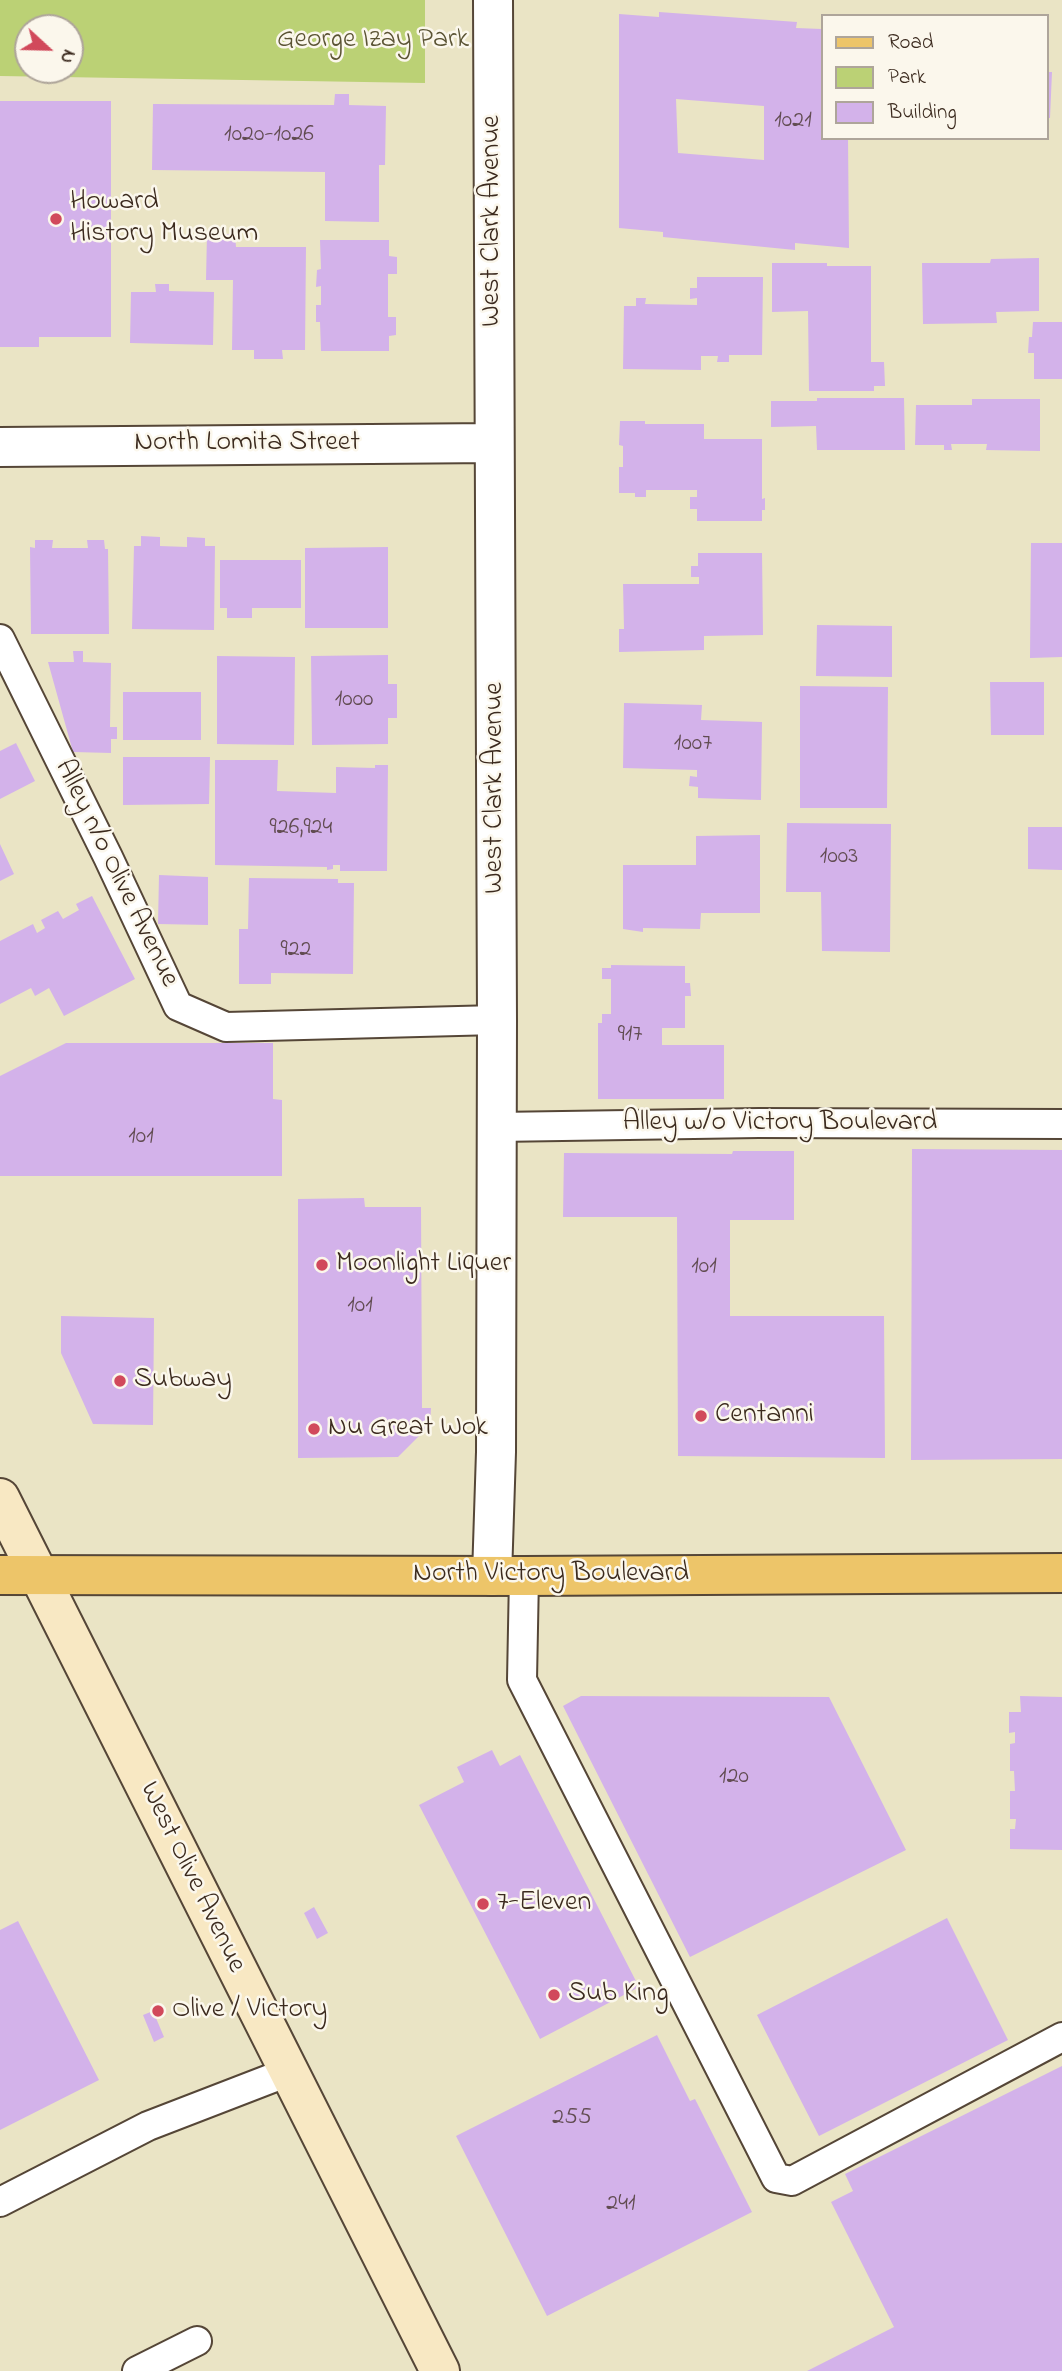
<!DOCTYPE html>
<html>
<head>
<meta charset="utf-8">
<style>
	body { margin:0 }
	#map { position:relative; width:1062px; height:2371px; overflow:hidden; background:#eae4c5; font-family:"Indie Flower",sans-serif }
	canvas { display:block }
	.legend { position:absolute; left:821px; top:14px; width:228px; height:126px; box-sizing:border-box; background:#fbf7ec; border:2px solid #aea59a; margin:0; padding:9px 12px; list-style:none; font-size:21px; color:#3b2a1e }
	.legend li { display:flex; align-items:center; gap:14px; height:35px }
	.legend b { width:35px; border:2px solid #aea59a }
	.north { position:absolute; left:14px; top:14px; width:70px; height:70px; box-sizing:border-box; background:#fbf7ec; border:2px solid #aea59a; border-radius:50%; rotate:112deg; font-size:19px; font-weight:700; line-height:28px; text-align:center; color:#3b2a1e }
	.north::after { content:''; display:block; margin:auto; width:24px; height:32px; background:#d1495b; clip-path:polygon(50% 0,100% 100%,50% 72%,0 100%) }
</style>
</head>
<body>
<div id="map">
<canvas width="1062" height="2371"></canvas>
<ul class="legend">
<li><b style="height:9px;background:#edc569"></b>Road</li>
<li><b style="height:19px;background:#bbd175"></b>Park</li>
<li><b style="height:19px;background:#d3b2ea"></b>Building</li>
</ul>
<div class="north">N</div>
</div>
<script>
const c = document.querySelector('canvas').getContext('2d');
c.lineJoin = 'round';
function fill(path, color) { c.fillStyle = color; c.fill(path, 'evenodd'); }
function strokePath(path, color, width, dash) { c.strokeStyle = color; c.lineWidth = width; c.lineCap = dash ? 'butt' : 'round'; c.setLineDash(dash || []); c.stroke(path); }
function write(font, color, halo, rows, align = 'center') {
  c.font = font + ' "Indie Flower",sans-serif'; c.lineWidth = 5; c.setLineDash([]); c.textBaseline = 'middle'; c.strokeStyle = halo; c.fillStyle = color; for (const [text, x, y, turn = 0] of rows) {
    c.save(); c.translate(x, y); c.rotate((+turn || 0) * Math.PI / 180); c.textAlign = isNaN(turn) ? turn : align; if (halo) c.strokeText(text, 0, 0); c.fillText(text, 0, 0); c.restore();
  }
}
fill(new Path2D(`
	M 0,0 L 425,0 L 425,83 L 0,76 ZM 28,28 L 70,28 L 70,70 L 28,70 Z`), '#bbd175');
fill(new Path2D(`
	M 659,12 L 797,22 L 796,28 L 822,29 L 822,138 L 848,138 L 849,248 L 795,243 L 795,250 L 663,237 L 663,232 L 619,228 L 619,14 L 659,17 ZM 676,99 L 764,106 L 764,160 L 678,153 Z
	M 1046,72 L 1052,72 L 1050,118 L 1046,118 Z
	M 335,94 L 349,94 L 349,105 L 386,106 L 385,165 L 379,165 L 379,222 L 325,221 L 325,172 L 152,170 L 153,104 L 334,105 Z
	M 0,101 L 111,101 L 111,337 L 39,337 L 39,347 L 0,347 Z
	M 207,234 L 235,234 L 236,247 L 306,247 L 305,350 L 282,350 L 283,359 L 254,359 L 254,350 L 232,350 L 233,280 L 206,280 Z
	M 320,240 L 389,240 L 389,256 L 397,257 L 397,274 L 388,274 L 388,317 L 396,317 L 396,335 L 389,336 L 389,351 L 321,351 L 320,322 L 316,322 L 316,305 L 321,305 L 321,286 L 316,287 L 317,270 L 321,269 Z
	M 1039,258 L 1039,311 L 996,312 L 997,323 L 923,324 L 922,263 L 990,263 L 991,259 Z
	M 772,263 L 827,263 L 827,266 L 871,266 L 871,362 L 884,362 L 885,386 L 874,386 L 874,391 L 809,391 L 808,311 L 772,312 Z
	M 697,277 L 763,277 L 762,355 L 729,355 L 729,362 L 717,362 L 718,356 L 701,356 L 701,370 L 623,369 L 624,306 L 636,306 L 636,298 L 646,298 L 645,304 L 697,305 L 697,298 L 690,299 L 690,288 L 697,288 Z
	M 155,284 L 169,284 L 169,291 L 214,292 L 213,345 L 130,343 L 131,292 L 156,292 Z
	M 1033,322 L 1062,322 L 1062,379 L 1034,379 L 1034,353 L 1028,353 L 1029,337 L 1032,337 Z
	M 817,398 L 904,398 L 905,450 L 817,450 L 816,426 L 771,427 L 771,401 L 817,401 Z
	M 972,399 L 1040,399 L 1040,451 L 986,450 L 987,444 L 951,444 L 952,450 L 944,450 L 944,445 L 915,445 L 916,405 L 972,405 Z
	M 620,421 L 645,421 L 645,424 L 704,424 L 704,439 L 762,439 L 762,499 L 765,498 L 765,510 L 762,510 L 762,521 L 697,521 L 697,509 L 690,509 L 690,497 L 697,497 L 697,490 L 646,490 L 646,497 L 635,497 L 635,493 L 619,493 L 619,467 L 623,467 L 623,446 L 619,445 Z
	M 141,536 L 160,537 L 160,546 L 187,547 L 187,537 L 205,538 L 205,546 L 215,546 L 214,630 L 132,629 L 134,546 L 141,546 Z
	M 35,540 L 53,540 L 52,548 L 88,548 L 87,540 L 104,540 L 105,549 L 108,549 L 109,634 L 31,634 L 30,547 L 35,548 Z
	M 1031,543 L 1062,543 L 1062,657 L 1030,658 Z
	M 388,547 L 388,628 L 305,628 L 305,548 Z
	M 698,553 L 762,553 L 763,635 L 704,636 L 704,650 L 619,652 L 619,629 L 624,629 L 623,584 L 699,584 L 699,577 L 691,577 L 691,566 L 698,566 Z
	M 220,560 L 301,560 L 301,608 L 252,608 L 252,618 L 227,618 L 227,608 L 220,608 Z
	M 817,625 L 892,626 L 892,677 L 816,676 Z
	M 73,651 L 83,651 L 83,662 L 111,663 L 110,727 L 117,727 L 117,739 L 111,739 L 111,753 L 73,752 L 48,662 L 74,662 Z
	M 388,655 L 388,684 L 397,684 L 397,718 L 388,718 L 388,744 L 312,745 L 311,656 Z
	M 217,656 L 295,657 L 294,745 L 217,744 Z
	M 990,682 L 1044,682 L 1044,735 L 991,735 Z
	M 800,686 L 888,687 L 887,808 L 800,808 Z
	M 123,692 L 201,692 L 201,740 L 123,740 Z
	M 624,703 L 702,705 L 701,720 L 762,722 L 761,800 L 698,798 L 698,787 L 689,786 L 690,776 L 697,777 L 697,770 L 623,768 Z
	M 16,743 L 35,781 L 0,799 L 0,751 Z
	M 123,757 L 210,757 L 209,804 L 123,805 Z
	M 215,760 L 278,760 L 277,791 L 336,793 L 336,767 L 375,768 L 375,765 L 388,765 L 387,871 L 340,871 L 340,865 L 333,865 L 333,869 L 327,870 L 327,867 L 215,865 Z
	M 787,823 L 891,824 L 890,952 L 822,951 L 821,892 L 786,892 Z
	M 1028,827 L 1062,827 L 1062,870 L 1028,869 Z
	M 760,835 L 760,913 L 701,913 L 700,929 L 643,928 L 643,932 L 623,929 L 623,865 L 696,865 L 696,836 Z
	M 0,844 L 14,874 L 0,881 Z
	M 159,875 L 208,877 L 208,925 L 158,924 Z
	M 249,878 L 338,879 L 338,883 L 354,883 L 353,974 L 271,973 L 271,984 L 239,984 L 239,929 L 248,929 Z
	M 92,896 L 135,979 L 64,1016 L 49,988 L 35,996 L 31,988 L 0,1004 L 0,941 L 33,924 L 37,933 L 45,928 L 41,920 L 58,911 L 63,919 L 79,910 L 76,904 Z
	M 611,965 L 685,966 L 685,983 L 690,983 L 691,996 L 685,996 L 685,1028 L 662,1028 L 662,1045 L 724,1045 L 724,1099 L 598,1099 L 598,1023 L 602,1023 L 602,1014 L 611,1014 L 611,979 L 602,979 L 602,968 L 611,968 Z
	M 66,1043 L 273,1043 L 273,1099 L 282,1100 L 282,1176 L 0,1176 L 0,1076 Z
	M 912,1149 L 1062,1150 L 1062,1459 L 911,1460 Z
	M 733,1151 L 794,1151 L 794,1220 L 730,1220 L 730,1316 L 884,1316 L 885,1458 L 678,1456 L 677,1217 L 563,1217 L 564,1153 L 732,1154 Z
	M 364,1198 L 365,1207 L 421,1207 L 422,1408 L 431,1408 L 430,1425 L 398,1457 L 298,1458 L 298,1199 Z
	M 61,1316 L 154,1318 L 153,1425 L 93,1424 L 61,1353 Z
	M 581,1696 L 829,1697 L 906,1850 L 690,1957 L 563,1706 Z
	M 1020,1696 L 1062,1697 L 1062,1850 L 1010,1849 L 1010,1829 L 1015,1829 L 1016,1819 L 1010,1819 L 1010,1791 L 1015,1791 L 1014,1771 L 1010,1771 L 1010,1744 L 1015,1743 L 1015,1732 L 1009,1733 L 1009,1712 L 1021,1712 Z
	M 492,1750 L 500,1766 L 520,1755 L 639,1987 L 540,2039 L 419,1805 L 464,1782 L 457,1767 Z
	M 314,1907 L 328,1933 L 317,1939 L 304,1913 Z
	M 947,1918 L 1008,2040 L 819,2136 L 757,2015 Z
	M 18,1921 L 99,2080 L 0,2130 L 0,1930 Z
	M 153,2011 L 164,2037 L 154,2042 L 143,2015 Z
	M 657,2035 L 690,2101 L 695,2099 L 752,2212 L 547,2316 L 456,2136 Z
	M 1062,2066 L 1062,2371 L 807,2371 L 894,2327 L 831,2202 L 853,2191 L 845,2174 Z`), '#d3b2ea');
const lane = new Path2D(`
	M 0,639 L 108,857 L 178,1006 L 226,1027 L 497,1020
	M 497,1127 L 759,1123 L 1062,1124
	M 524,1576 L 522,1680 L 776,2178 L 792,2181 L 1062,2037
	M 0,2202 L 148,2126 L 288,2072
	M 137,2371 L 197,2341`);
const street = new Path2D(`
	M 0,447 L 494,443
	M 492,1576 L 496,1452 L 497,1020 L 493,0`);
const secondary = new Path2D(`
	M 0,1498 L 440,2371`);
const primary = new Path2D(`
	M 0,1575 L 524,1576 L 1062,1573`);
strokePath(lane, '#554637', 32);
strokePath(street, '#554637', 42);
strokePath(secondary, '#554637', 42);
strokePath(primary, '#554637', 42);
strokePath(lane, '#fff', 28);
strokePath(street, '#fff', 38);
strokePath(secondary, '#f8e8c3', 38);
strokePath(primary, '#edc569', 38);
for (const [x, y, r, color] of [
	[56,219,7,"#d1495b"],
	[322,1265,7,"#d1495b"],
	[120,1381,7,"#d1495b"],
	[701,1416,7,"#d1495b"],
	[314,1429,7,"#d1495b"],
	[483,1904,7,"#d1495b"],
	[554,1995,7,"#d1495b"],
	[158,2011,7,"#d1495b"]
]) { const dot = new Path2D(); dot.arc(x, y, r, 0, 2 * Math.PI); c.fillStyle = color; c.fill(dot); strokePath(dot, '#fbf7ec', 2.5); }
write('24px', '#614c51', null, [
	["1021",793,122],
	["1020-1026",269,136],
	["1000",354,701],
	["1007",693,745],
	["926,924",301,829],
	["1003",839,858],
	["922",296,951],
	["917",630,1036],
	["101",141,1138],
	["101",704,1268],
	["101",360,1307],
	["120",734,1778],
	["255",572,2119],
	["241",621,2205]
]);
write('28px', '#5b5434', '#fbf7ec', [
	["George Izay Park",373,41]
]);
write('28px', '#3b2a1e', '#fbf7ec', [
	["Howard",70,203],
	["History Museum",70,235],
	["Moonlight Liquer",336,1265],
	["Subway",134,1381],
	["Centanni",715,1416],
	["Nu Great Wok",328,1429],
	["7-Eleven",497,1904],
	["Sub King",568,1995],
	["Olive / Victory",172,2011]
], 'left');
write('28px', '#3b2a1e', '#fbf7ec', [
	["West Clark Avenue",493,221,-90],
	["North Lomita Street",247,444],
	["West Clark Avenue",496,788,-90],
	["Alley n/o Olive Avenue",115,874,64],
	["Alley w/o Victory Boulevard",780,1124],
	["North Victory Boulevard",551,1575],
	["West Olive Avenue",191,1878,64]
]);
</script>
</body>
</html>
